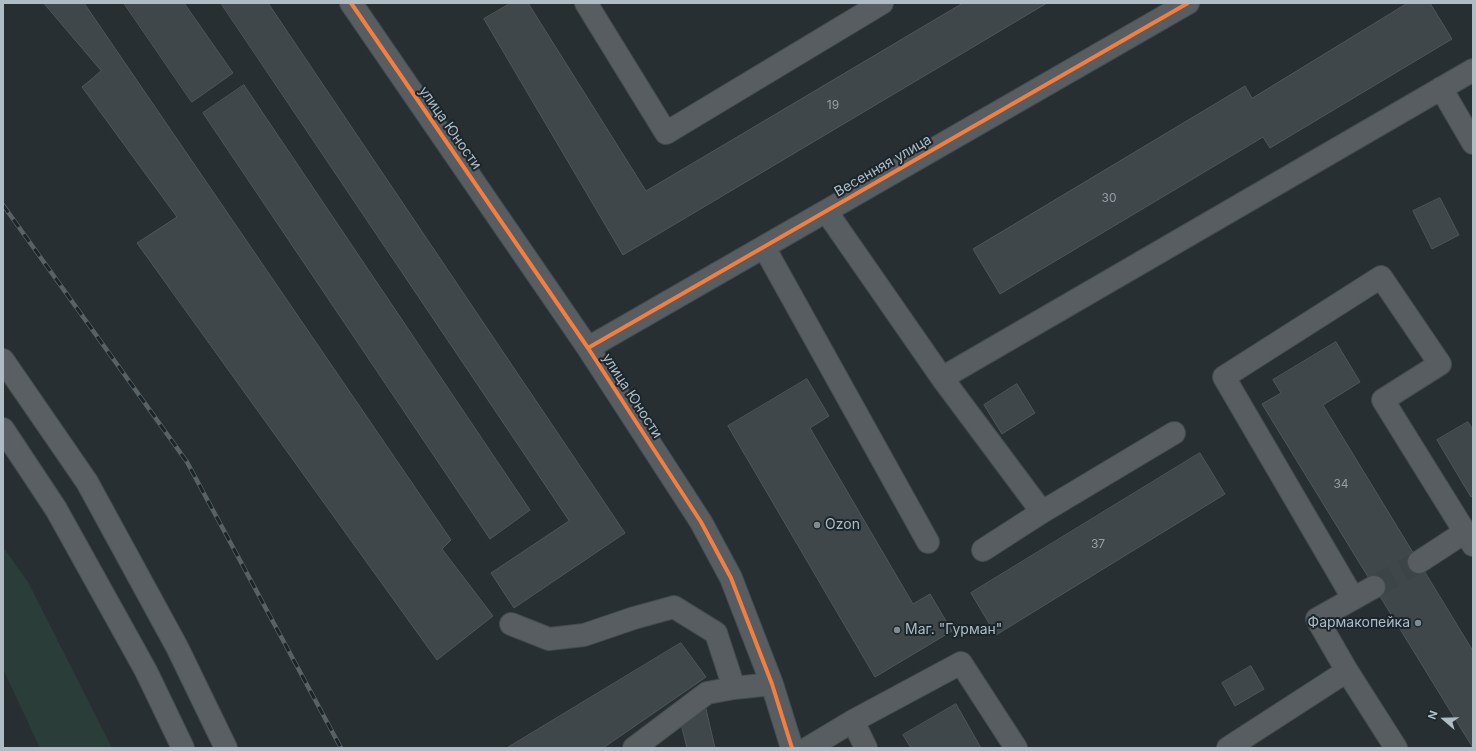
<!DOCTYPE html>
<html>
<head>
<meta charset="utf-8">
<style>
	body { margin:0 }
	#map { position:relative; width:1476px; height:751px; overflow:hidden; background:#272f32; font-family:Inter,sans-serif }
	canvas { display:block }
	.frame { position:absolute; inset:0; border:4px solid #b0bcc4; pointer-events:none }
	.north { position:absolute; left:1424px; top:699px; width:40px; height:40px; -webkit-text-stroke:3px #1b262c; paint-order:stroke; rotate:290deg; font-size:11px; font-weight:700; line-height:16px; text-align:center; color:#b0bcc4 }
	.north::after { content:''; display:block; margin:auto; width:14px; height:18px; background:#b0bcc4; clip-path:polygon(50% 0,100% 100%,50% 72%,0 100%) }
</style>
</head>
<body>
<div id="map">
<canvas width="1476" height="751"></canvas>
<div class="frame"></div>
<div class="north">N</div>
</div>
<script>
const c = document.querySelector('canvas').getContext('2d');
c.lineJoin = 'round';
function fill(path, color) { c.fillStyle = color; c.fill(path, 'evenodd'); }
function strokePath(path, color, width, dash) { c.strokeStyle = color; c.lineWidth = width; c.lineCap = dash ? 'butt' : 'round'; c.setLineDash(dash || []); c.stroke(path); }
function write(font, color, halo, rows, align = 'center') {
  c.font = font + ' Inter,sans-serif'; c.lineWidth = 4; c.setLineDash([]); c.textBaseline = 'middle'; c.strokeStyle = halo; c.fillStyle = color; for (const [text, x, y, turn = 0] of rows) {
    c.save(); c.translate(x, y); c.rotate((+turn || 0) * Math.PI / 180); c.textAlign = isNaN(turn) ? turn : align; if (halo) c.strokeText(text, 0, 0); c.fillText(text, 0, 0); c.restore();
  }
}
fill(new Path2D(`
	M 3,547 L 28,582 L 112,748 L 40,748 L 3,669 Z`), '#2a3d39');
const building = new Path2D(`
	M 44,3 L 84,3 L 451,540 L 442,549 L 493,616 L 437,660 L 137,243 L 177,217 L 82,87 L 101,71 Z
	M 124,3 L 184,3 L 233,73 L 192,102 Z
	M 221,3 L 268,3 L 625,533 L 514,608 L 491,573 L 569,521 Z
	M 511,3 L 528,3 L 646,191 L 963,3 L 1047,3 L 623,255 L 484,19 Z
	M 1408,3 L 1430,3 L 1452,39 L 1270,148 L 1263,137 L 1000,294 L 973,249 L 1245,86 L 1252,98 Z
	M 244,85 L 530,510 L 490,539 L 203,113 Z
	M 1440,198 L 1459,235 L 1432,249 L 1413,211 Z
	M 1336,342 L 1360,382 L 1323,405 L 1473,651 L 1473,748 L 1262,404 L 1281,393 L 1273,380 Z
	M 807,379 L 829,416 L 810,428 L 913,604 L 930,594 L 952,631 L 875,677 L 728,426 Z
	M 1017,384 L 1035,413 L 1002,434 L 984,405 Z
	M 1468,422 L 1473,430 L 1473,496 L 1471,497 L 1437,440 Z
	M 1200,453 L 1225,494 L 996,635 L 971,593 Z
	M 681,643 L 706,677 L 603,748 L 507,748 Z
	M 1251,666 L 1264,689 L 1235,706 L 1222,683 Z
	M 956,704 L 981,748 L 911,748 L 903,735 Z
	M 706,709 L 715,748 L 687,748 L 679,716 Z`);
fill(building, '#40474a');
strokePath(building, '#4f565a', 1);
strokePath(new Path2D(`
	M 1374,587 L 1419,562`), '#3c4448', 22, [22, 11]);
const minor = new Path2D(`
	M 351,3 L 588,348 L 701,522 L 731,578 L 772,684 L 792,748
	M 586,3 L 666,133 L 882,3
	M 1441,88 L 1473,143
	M 826,211 L 942,378 L 1042,512
	M 764,247 L 928,542
	M 588,348 L 1188,3
	M 942,378 L 1473,70
	M 983,550 L 1042,512 L 1174,433
	M 1419,562 L 1465,532
	M 1353,598 L 1224,377 L 1381,277 L 1440,364 L 1383,400 L 1473,545
	M 511,624 L 549,639 L 584,635 L 634,618 L 674,607 L 716,633 L 734,688
	M 1347,671 L 1317,619 L 1374,587
	M 853,721 L 866,748
	M 634,748 L 707,693 L 734,688 L 772,684
	M 808,748 L 853,721 L 961,663 L 1016,748
	M 1228,748 L 1347,671 L 1396,748`);
const major = new Path2D(`
	M 3,360 L 87,482 L 177,647 L 226,748
	M 3,429 L 56,509 L 146,671 L 183,748`);
strokePath(minor, '#444a4d', 24);
strokePath(major, '#444b4f', 24);
strokePath(minor, '#575d60', 22);
strokePath(major, '#595f62', 22);
const rail = new Path2D(`
	M 3,205 L 187,462 L 341,748`);
strokePath(rail, '#5a6164', 4.5);
strokePath(rail, '#1b262c', 3, [9]);
strokePath(new Path2D(`
	M 351,3 L 588,348 L 701,522 L 731,578 L 772,684 L 792,748
	M 588,348 L 1188,3`), '#f27e40', 4);
for (const [x, y, r, color] of [
	[817,525,4,"#808b91"],
	[1418,623,4,"#808b91"],
	[897,630,4,"#808b91"]
]) { const dot = new Path2D(); dot.arc(x, y, r, 0, 2 * Math.PI); c.fillStyle = color; c.fill(dot); strokePath(dot, '#1b262c', 1.5); }
write('12px', '#949fa6', null, [
	["19",833,105],
	["30",1109,198],
	["34",1341,484],
	["37",1098,544]
]);
write('14px', '#b0bcc4', '#1b262c', [
	["улица Юности",450,128,55],
	["Весенняя улица",883,166,-30],
	["улица Юности",632,396,57]
]);
write('14px', '#b0bcc4', '#1b262c', [
	["Ozon",825,525],
	["Фармакопейка",1410,623,"right"],
	["Маг. \"Гурман\"",905,630]
], 'left');
</script>
</body>
</html>
